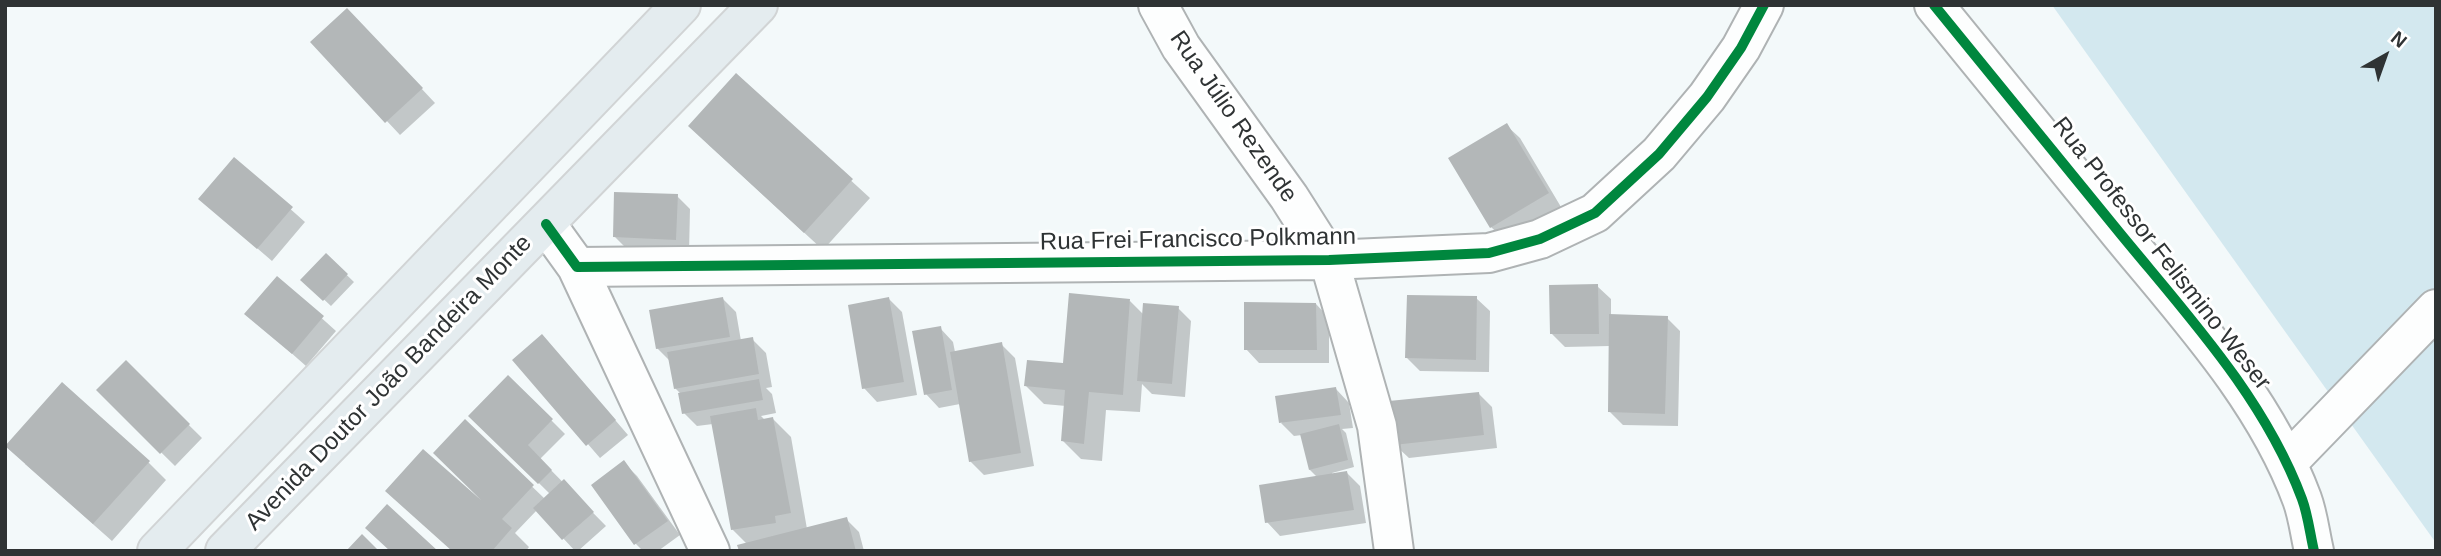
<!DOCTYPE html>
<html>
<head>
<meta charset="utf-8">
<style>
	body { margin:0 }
	#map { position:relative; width:2441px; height:556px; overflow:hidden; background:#f3f9fa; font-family:Helvetica,sans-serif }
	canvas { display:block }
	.frame { position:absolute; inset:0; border:7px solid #2f3334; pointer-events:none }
	.north { position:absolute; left:2350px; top:21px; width:70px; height:70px; -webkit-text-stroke:5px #fff; paint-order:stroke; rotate:40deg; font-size:19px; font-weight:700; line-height:28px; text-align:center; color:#2f3334 }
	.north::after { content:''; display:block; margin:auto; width:24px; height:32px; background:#2f3334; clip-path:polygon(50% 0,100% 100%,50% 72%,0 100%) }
</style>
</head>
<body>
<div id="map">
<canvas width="2441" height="556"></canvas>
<div class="frame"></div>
<div class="north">N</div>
</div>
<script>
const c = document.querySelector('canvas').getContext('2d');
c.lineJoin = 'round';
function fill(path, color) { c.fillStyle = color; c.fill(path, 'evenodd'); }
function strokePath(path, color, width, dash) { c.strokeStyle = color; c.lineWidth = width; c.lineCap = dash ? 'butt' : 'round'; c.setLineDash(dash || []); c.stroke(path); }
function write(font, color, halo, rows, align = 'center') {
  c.font = font + ' Helvetica,sans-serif'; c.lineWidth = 6; c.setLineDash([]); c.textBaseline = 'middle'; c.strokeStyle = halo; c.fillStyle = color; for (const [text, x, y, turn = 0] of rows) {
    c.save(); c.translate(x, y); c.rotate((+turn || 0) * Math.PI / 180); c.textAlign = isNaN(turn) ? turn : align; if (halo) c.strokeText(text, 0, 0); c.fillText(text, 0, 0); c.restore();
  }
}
fill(new Path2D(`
	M 2052,5 L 2436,5 L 2436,543 Z`), '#d3e8ef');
fill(new Path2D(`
	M 360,23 L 435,103 L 400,135 L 313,42 Z
	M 736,75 L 870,198 L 823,250 L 708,144 Z
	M 1506,125 L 1520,138 L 1561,207 L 1505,240 L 1491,227 Z
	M 234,159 L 305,222 L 272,261 L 200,199 Z
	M 677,196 L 690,209 L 689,253 L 628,250 L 615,237 Z
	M 326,255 L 354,282 L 331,306 L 303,280 Z
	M 277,278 L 336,331 L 306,366 L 247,314 Z
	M 1597,286 L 1611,299 L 1611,316 L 1667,318 L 1680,331 L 1678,426 L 1623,425 L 1609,411 L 1610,346 L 1565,347 L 1552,334 Z
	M 1476,298 L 1490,311 L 1489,372 L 1420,371 L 1407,358 Z
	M 723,299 L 736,312 L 741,341 L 752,339 L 766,353 L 772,387 L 766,388 L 772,394 L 776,413 L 761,416 L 765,420 L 773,419 L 791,437 L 807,529 L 846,519 L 859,532 L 864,551 L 741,551 L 747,544 L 732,529 L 713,424 L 697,426 L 684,413 L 680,393 L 675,388 L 671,362 L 657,348 Z
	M 889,299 L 902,312 L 917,395 L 877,402 L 864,388 Z
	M 1130,301 L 1144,315 L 1178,308 L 1191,321 L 1185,397 L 1152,394 L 1142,384 L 1140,412 L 1106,410 L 1102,461 L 1081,459 L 1063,441 L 1066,406 L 1044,404 L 1026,386 L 1065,365 Z
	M 1316,304 L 1329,318 L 1329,363 L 1259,363 L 1246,349 Z
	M 940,328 L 953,342 L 955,352 L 1001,344 L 1015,358 L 1034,466 L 984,475 L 970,461 L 960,404 L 939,408 L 926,394 Z
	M 555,350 L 628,435 L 600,458 L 515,360 Z
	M 126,363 L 202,438 L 175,466 L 98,390 Z
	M 508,377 L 565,434 L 540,459 L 606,526 L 578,551 L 575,551 L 537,510 L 515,533 L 529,547 L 526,551 L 452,551 L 497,516 L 465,422 L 545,499 L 550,494 L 471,416 Z
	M 1336,389 L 1349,403 L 1353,428 L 1342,429 L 1346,433 L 1354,467 L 1332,473 L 1333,475 L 1347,473 L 1360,486 L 1366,523 L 1280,536 L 1267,522 L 1318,478 L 1310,470 L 1302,435 L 1294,436 L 1281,423 Z
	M 1478,393 L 1492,407 L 1497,448 L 1409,458 L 1395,445 Z
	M 148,462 L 166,480 L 112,541 L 25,464 Z
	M 624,463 L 637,476 L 680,535 L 658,551 L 643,551 L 636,544 L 593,485 Z`), '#0003');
fill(new Path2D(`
	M 347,8 L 423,88 L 385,123 L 310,42 Z
	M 736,73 L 853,179 L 804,233 L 688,126 Z
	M 1507,123 L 1549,193 L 1490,228 L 1448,158 Z
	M 234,157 L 293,207 L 257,249 L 198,199 Z
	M 614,192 L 678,194 L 676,240 L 613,237 Z
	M 326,253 L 348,274 L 323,301 L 300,280 Z
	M 277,276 L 324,316 L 292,354 L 244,314 Z
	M 1598,284 L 1599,334 L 1550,334 L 1549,285 Z
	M 1069,293 L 1130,299 L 1123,395 L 1089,392 L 1084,444 L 1061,441 L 1065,390 L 1024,386 L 1027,360 L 1063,363 Z
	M 1407,295 L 1477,296 L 1476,360 L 1405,358 Z
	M 723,297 L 730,337 L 656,349 L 649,310 Z
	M 889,297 L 904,382 L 862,389 L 848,305 Z
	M 1244,302 L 1316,303 L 1317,350 L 1244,350 Z
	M 1143,303 L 1179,306 L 1172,384 L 1137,381 Z
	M 1609,314 L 1668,316 L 1665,414 L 1608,412 Z
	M 941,326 L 952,390 L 924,395 L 912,331 Z
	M 542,334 L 616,420 L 586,446 L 512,360 Z
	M 753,337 L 759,374 L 674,389 L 667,352 Z
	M 1002,342 L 1021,453 L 969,462 L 950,352 Z
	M 126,360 L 190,424 L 160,454 L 96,390 Z
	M 508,375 L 553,419 L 528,445 L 552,470 L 538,484 L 468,416 Z
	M 759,379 L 763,400 L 682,414 L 678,393 Z
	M 62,382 L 150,461 L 93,524 L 5,446 Z
	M 1336,387 L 1341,415 L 1279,423 L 1275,396 Z
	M 1479,392 L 1484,435 L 1394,445 L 1389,401 Z
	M 756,408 L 758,420 L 773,417 L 791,513 L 775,516 L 776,523 L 731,530 L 710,416 Z
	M 465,419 L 534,485 L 502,519 L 512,528 L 492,551 L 452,551 L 385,491 L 423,449 L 481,500 L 433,453 Z
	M 1339,424 L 1348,460 L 1309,470 L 1300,434 Z
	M 624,460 L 668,521 L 634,545 L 591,485 Z
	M 1347,471 L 1354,510 L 1265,523 L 1259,485 Z
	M 564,479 L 594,512 L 562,540 L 533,508 Z
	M 387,504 L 438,551 L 390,551 L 365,528 Z
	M 847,517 L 856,551 L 739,551 L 737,545 Z
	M 362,534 L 379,551 L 346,551 Z`), '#b3b7b8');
const minor = new Path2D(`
	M 1158,5 L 1181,47 L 1289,197 L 1329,260 L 1377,426 L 1394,551
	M 1934,5 C 1996,81 2057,156 2119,232 C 2187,315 2264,397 2302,499 C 2308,515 2310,534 2314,551
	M 546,224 L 577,267 L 1329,260 L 1489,253 L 1540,239 L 1595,213 L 1659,154 L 1707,97 L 1741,48 L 1764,5
	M 577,267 L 710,551
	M 2287,463 L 2436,309`);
const major = new Path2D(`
	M 157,551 L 681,5
	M 225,551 L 758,5`);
strokePath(minor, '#afb3b4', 42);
strokePath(major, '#d1d4d5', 42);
strokePath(minor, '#fdfefe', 38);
strokePath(major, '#e4ecef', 38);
strokePath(new Path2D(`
	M 1934,5 C 1996,81 2057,156 2119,232 C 2187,315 2264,397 2302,499 C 2308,515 2310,534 2314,551
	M 546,224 L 577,267 L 1329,260 L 1489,253 L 1540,239 L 1595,213 L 1659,154 L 1707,97 L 1741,48 L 1764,5`), '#00873e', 10);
write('24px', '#2f3334', '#fff', [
	["Rua Júlio Rezende",1233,117,55],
	["Rua Frei Francisco Polkmann",1198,240,-1],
	["Rua Professor Felismino Weser",2161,254,52],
	["Avenida Doutor João Bandeira Monte",389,383,-46]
]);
</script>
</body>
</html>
